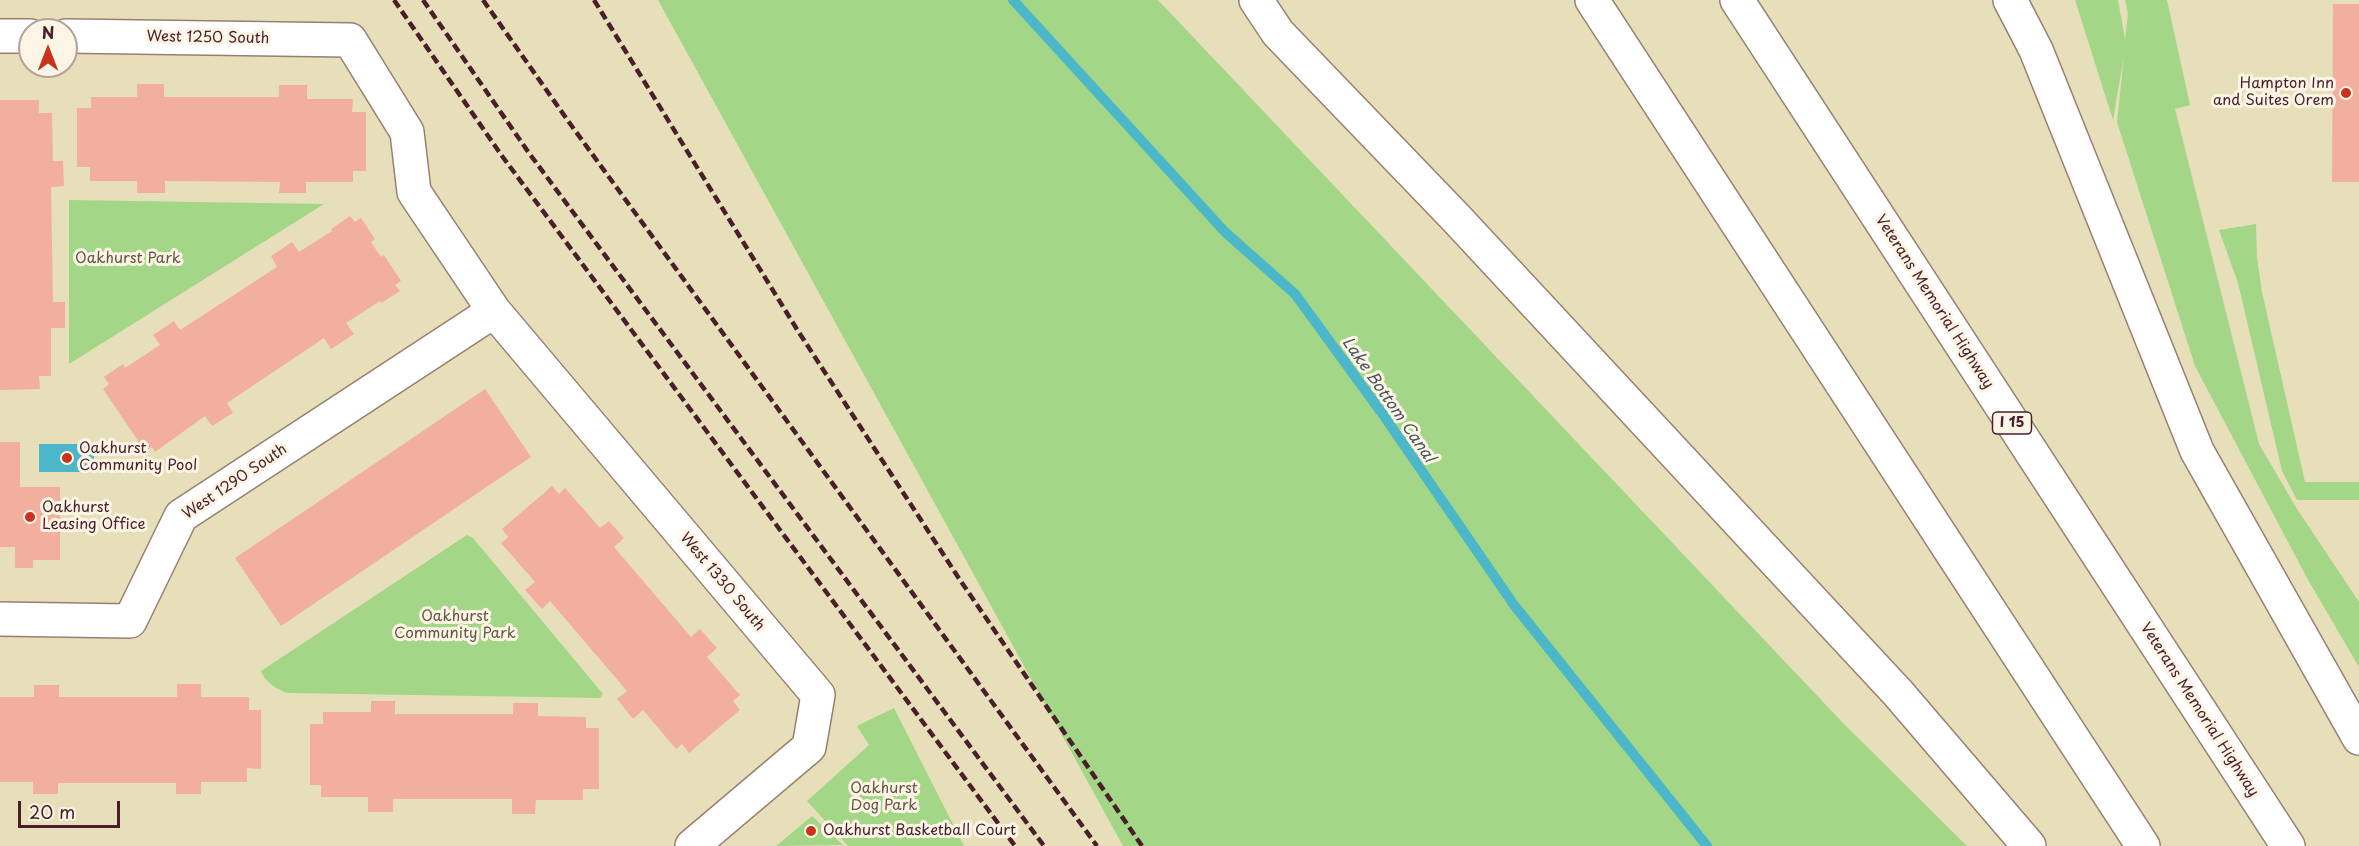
<!DOCTYPE html>
<html>
<head>
<meta charset="utf-8">
<style>
	body { margin:0 }
	#map { position:relative; width:2359px; height:846px; overflow:hidden; background:#e7dfba; font-family:"Playpen Sans",sans-serif }
	canvas { display:block }
	.north { position:absolute; left:18px; top:18px; width:60px; height:60px; box-sizing:border-box; background:#fcf5e5; border:2px solid #b59f9b; border-radius:50%; rotate:0deg; font-size:16px; font-weight:700; line-height:24px; text-align:center; color:#4a1f2b }
	.north::after { content:''; display:block; margin:auto; width:21px; height:27px; background:#c8321e; clip-path:polygon(50% 0,100% 100%,50% 72%,0 100%) }
	.scale { position:absolute; left:18px; top:801px; width:102px; height:27px; box-sizing:border-box; border:3px solid #4a1f2b; border-top:0; padding-left:8px; font-size:18px; line-height:21px; white-space:nowrap; color:#4a1f2b; -webkit-text-stroke:4px #fcf5e5; paint-order:stroke }
</style>
</head>
<body>
<div id="map">
<canvas width="2359" height="846"></canvas>
<div class="north">N</div>
<div class="scale">20 m</div>
</div>
<script>
const c = document.querySelector('canvas').getContext('2d');
c.lineJoin = 'round';
function fill(path, color) { c.fillStyle = color; c.fill(path, 'evenodd'); }
function strokePath(path, color, width, dash) { c.strokeStyle = color; c.lineWidth = width; c.lineCap = dash ? 'butt' : 'round'; c.setLineDash(dash || []); c.stroke(path); }
function write(font, color, halo, rows, align = 'center') {
  c.font = font + ' "Playpen Sans",sans-serif'; c.lineWidth = 6; c.setLineDash([]); c.textBaseline = 'middle'; c.strokeStyle = halo; c.fillStyle = color; for (const [text, x, y, turn = 0] of rows) {
    c.save(); c.translate(x, y); c.rotate((+turn || 0) * Math.PI / 180); c.textAlign = isNaN(turn) ? turn : align; if (halo) c.strokeText(text, 0, 0); c.fillText(text, 0, 0); c.restore();
  }
}
fill(new Path2D(`
	M 658,0 L 1158,0 L 1843,723 L 1967,846 L 1123,846 Z
	M 2075,0 L 2118,0 L 2125,39 L 2128,14 L 2125,0 L 2167,0 L 2190,105 L 2175,109 L 2259,444 L 2297,509 L 2359,602 L 2359,667 L 2307,578 L 2195,366 L 2117,122 L 2124,55 L 2113,120 Z
	M 69,200 L 324,204 L 69,364 Z
	M 2256,224 L 2257,258 L 2262,292 L 2305,482 L 2359,482 L 2359,500 L 2297,500 L 2282,471 L 2238,283 L 2219,230 Z
	M 467,535 L 473,538 L 603,694 L 600,698 L 290,693 C 279,692 264,681 261,671 Z
	M 894,708 L 964,846 L 848,846 L 807,801 L 869,745 L 857,726 Z
	M 812,816 L 843,845 L 776,846 Z`), '#a3d686');
fill(new Path2D(`
	M 39,444 L 94,444 L 94,472 L 39,472 Z`), '#4cb7c9');
strokePath(new Path2D(`
	M 1013,0 L 1225,232 L 1295,294 L 1384,416 L 1514,605 L 1707,846`), '#4cb7c9', 10);
fill(new Path2D(`
	M 2333,4 L 2359,4 L 2359,182 L 2332,182 Z
	M 137,84 L 164,84 L 164,97 L 279,97 L 279,85 L 307,85 L 307,99 L 353,99 L 352,112 L 366,112 L 366,171 L 353,171 L 353,182 L 306,182 L 306,193 L 279,193 L 280,182 L 165,181 L 165,193 L 137,193 L 137,181 L 90,181 L 90,167 L 77,167 L 77,108 L 91,108 L 91,97 L 137,97 Z
	M 0,100 L 39,100 L 39,113 L 52,113 L 53,161 L 63,161 L 64,186 L 51,187 L 53,302 L 65,302 L 65,328 L 51,328 L 51,376 L 39,376 L 40,389 L 0,390 Z
	M 350,216 L 355,222 L 361,218 L 375,239 L 371,242 L 381,257 L 384,255 L 401,281 L 395,285 L 400,291 L 381,303 L 380,301 L 346,323 L 354,334 L 331,349 L 324,338 L 227,403 L 233,413 L 212,426 L 205,416 L 155,452 L 152,447 L 145,451 L 103,389 L 109,384 L 104,377 L 123,364 L 125,368 L 160,345 L 153,335 L 174,321 L 180,330 L 277,267 L 271,256 L 292,242 L 299,252 L 332,231 L 331,229 Z
	M 485,389 L 531,457 L 281,626 L 235,558 Z
	M 0,442 L 20,442 L 20,487 L 60,487 L 60,560 L 33,560 L 33,568 L 15,568 L 15,547 L 0,547 Z
	M 552,486 L 559,494 L 565,488 L 600,528 L 609,521 L 624,538 L 614,547 L 691,637 L 700,629 L 717,648 L 707,657 L 740,695 L 733,701 L 740,710 L 689,753 L 682,744 L 676,749 L 643,710 L 633,719 L 617,699 L 627,691 L 550,601 L 542,609 L 525,590 L 535,582 L 501,543 L 508,537 L 502,529 Z
	M 177,684 L 201,684 L 201,697 L 249,697 L 249,710 L 261,710 L 261,769 L 247,768 L 247,782 L 201,782 L 201,794 L 176,794 L 176,783 L 58,783 L 58,794 L 33,794 L 33,782 L 0,782 L 0,697 L 34,697 L 34,685 L 59,685 L 59,697 L 177,697 Z
	M 371,701 L 395,701 L 395,714 L 513,714 L 513,703 L 538,703 L 538,716 L 586,717 L 586,728 L 599,728 L 599,789 L 583,789 L 583,800 L 536,800 L 535,814 L 512,814 L 512,799 L 393,799 L 393,812 L 368,812 L 368,797 L 321,797 L 321,785 L 310,785 L 310,724 L 323,724 L 323,712 L 371,712 Z`), '#f2af9e');
const minor = new Path2D(`
	M 0,36 L 30,36
	M 66,36 L 350,40 L 407,132 L 414,192 L 494,311 L 818,695 L 809,747 L 692,846
	M 0,619 L 130,621 L 181,516 L 494,311`);
const motorway = new Path2D(`
	M 1256,0 L 1278,33 L 1456,218 L 1898,693 L 2029,846
	M 1592,0 L 2143,846
	M 1737,0 L 2288,846
	M 2010,0 L 2036,50 L 2197,451 L 2359,738`);
strokePath(minor, '#987f72', 36);
strokePath(motorway, '#987f72', 36);
strokePath(minor, '#fff', 33);
strokePath(motorway, '#fff', 33);
strokePath(new Path2D(`
	M 394,0 L 502,156 L 1015,846
	M 423,0 L 529,153 L 1044,846
	M 483,0 L 571,125 L 1097,846
	M 594,0 L 798,331 L 960,580 L 1142,846`), '#4a1f2b', 4.5, [9, 4.5]);
for (const [x, y, r, color] of [
	[2346,93,6,"#c8321e"],
	[67,458,6,"#c8321e"],
	[30,517,6,"#c8321e"],
	[811,831,6,"#c8321e"]
]) { const dot = new Path2D(); dot.arc(x, y, r, 0, 2 * Math.PI); c.fillStyle = color; c.fill(dot); strokePath(dot, '#fcf5e5', 2); }
for (const [x, y, w] of [
	[2012,423,39]
]) { const box = new Path2D(); box.roundRect(x - w / 2, y - 11, w, 22, 4.5); c.fillStyle = '#fcf5e5'; c.fill(box); strokePath(box, '#4a1f2b', 1.5); }
write('bold 14px', '#4a1f2b', null, [
	["I 15",2012,423]
]);
write('15px', '#4a1f2b', '#fcf5e5', [
	["West 1250 South",208,38,1],
	["Veterans Memorial Highway",1934,302,57],
	["West 1290 South",235,482,-34],
	["West 1330 South",722,582,50],
	["Veterans Memorial Highway",2199,710,57]
]);
write('15px', '#4a1f2b', '#fcf5e5', [
	["Hampton Inn",2334,84,"right"],
	["and Suites Orem",2334,101,"right"],
	["Oakhurst",79,449],
	["Community Pool",79,466],
	["Oakhurst",42,508],
	["Leasing Office",42,525],
	["Oakhurst Basketball Court",823,831]
], 'left');
write('15px', '#655646', '#fcf5e5', [
	["Oakhurst Park",128,259],
	["Oakhurst",455,617],
	["Community Park",455,634],
	["Oakhurst",884,789],
	["Dog Park",884,806]
]);
write('italic 16px', '#4b5462', '#fcf5e5', [
	["Lake Bottom Canal",1388,400,55]
]);
</script>
</body>
</html>
